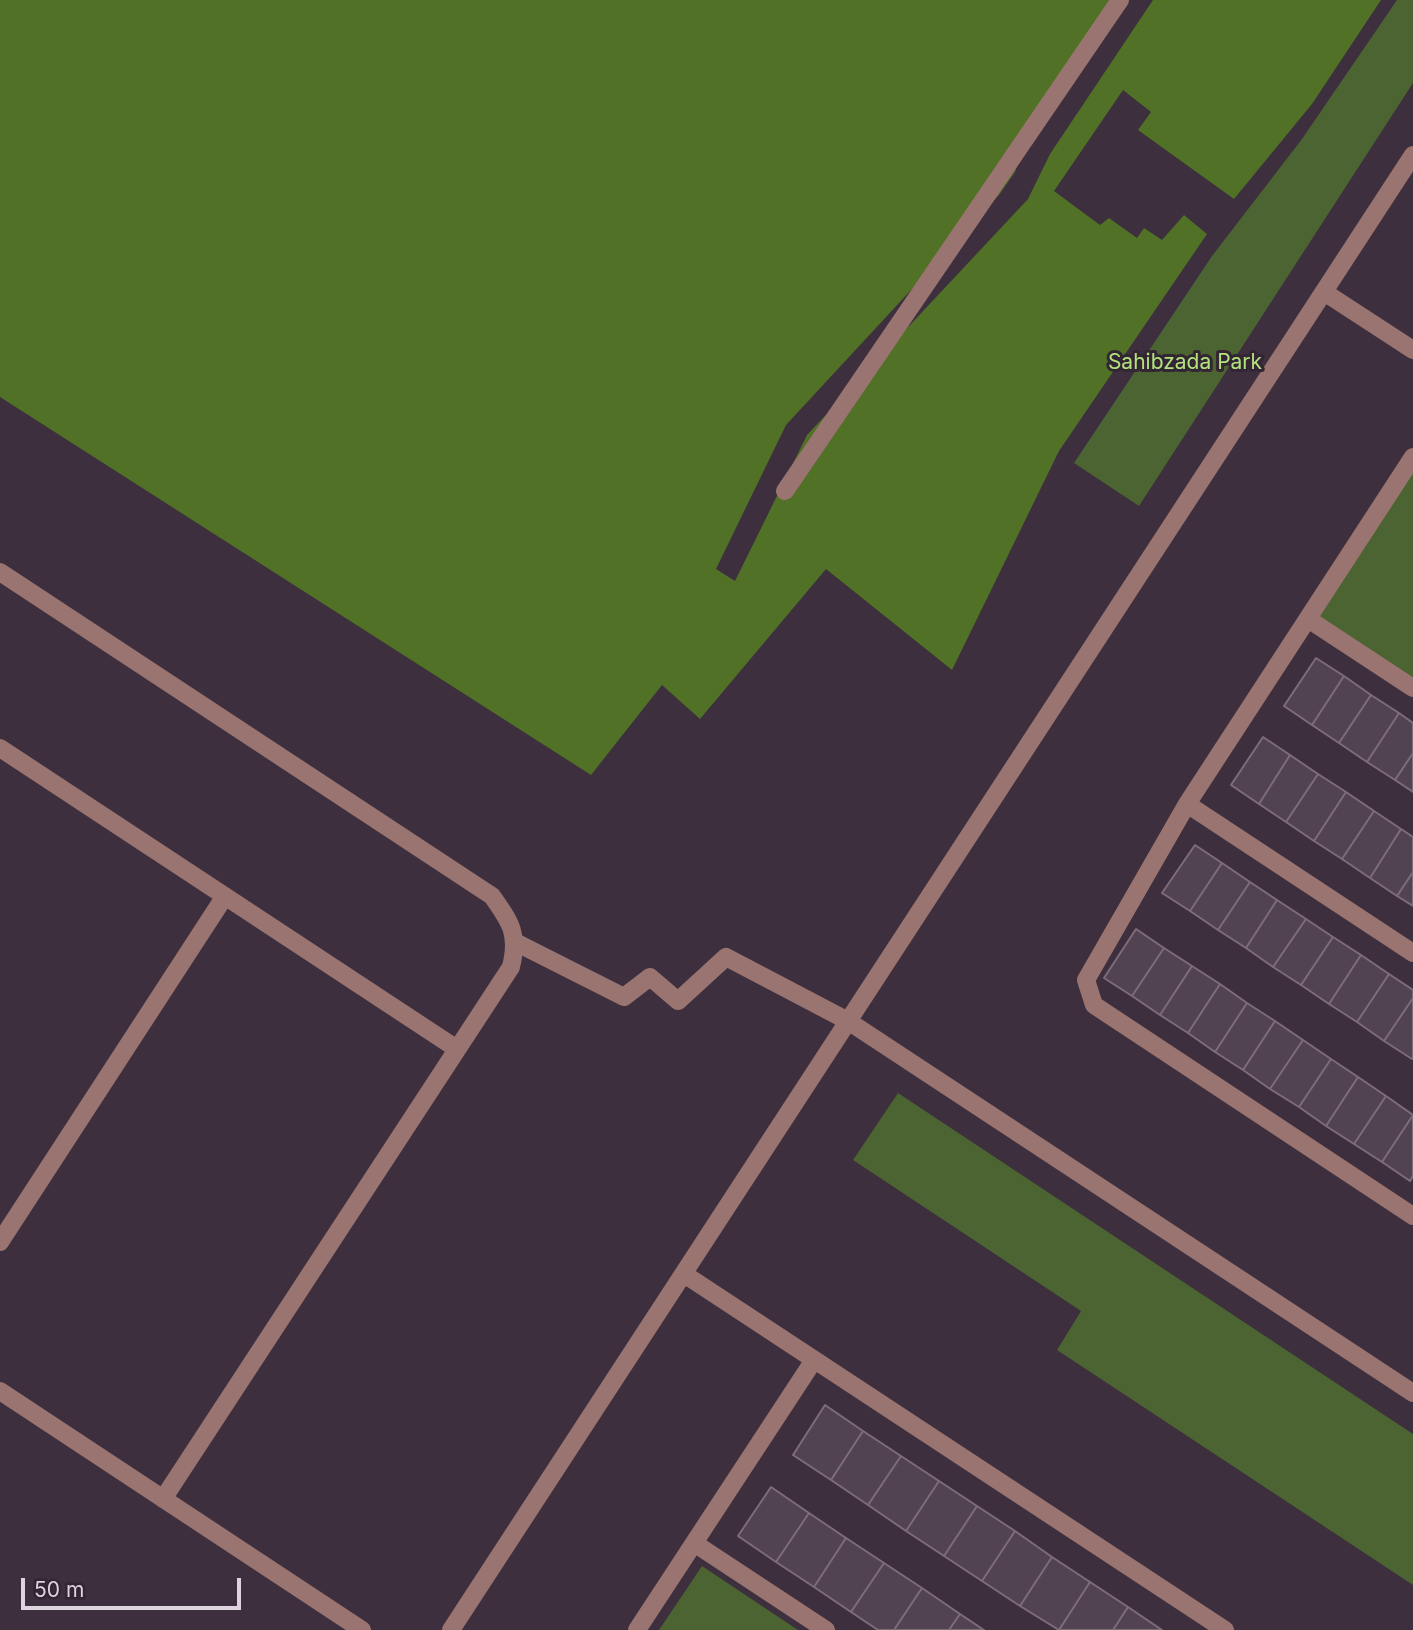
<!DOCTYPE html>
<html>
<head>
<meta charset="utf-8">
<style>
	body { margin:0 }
	#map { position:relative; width:1413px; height:1630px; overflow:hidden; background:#3d2f3d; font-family:Inter,sans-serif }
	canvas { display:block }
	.scale { position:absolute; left:21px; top:1578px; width:220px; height:32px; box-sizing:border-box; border:4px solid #ddd4dd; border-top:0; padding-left:9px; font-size:21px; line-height:24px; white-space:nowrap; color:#ddd4dd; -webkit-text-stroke:5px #332533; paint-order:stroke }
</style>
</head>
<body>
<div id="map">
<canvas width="1413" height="1630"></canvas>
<div class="scale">50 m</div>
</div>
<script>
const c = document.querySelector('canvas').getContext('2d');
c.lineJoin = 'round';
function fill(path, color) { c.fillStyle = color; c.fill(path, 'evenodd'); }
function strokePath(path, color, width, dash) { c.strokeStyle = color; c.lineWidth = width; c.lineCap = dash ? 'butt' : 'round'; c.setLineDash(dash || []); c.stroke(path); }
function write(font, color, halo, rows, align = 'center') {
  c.font = font + ' Inter,sans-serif'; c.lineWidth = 6; c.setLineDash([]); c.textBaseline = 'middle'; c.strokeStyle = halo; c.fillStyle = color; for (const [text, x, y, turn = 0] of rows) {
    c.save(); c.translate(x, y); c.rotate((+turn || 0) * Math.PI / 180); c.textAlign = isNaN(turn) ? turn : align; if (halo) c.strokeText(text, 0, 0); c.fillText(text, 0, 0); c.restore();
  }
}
fill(new Path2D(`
	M 1397,0 L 1413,0 L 1413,83 L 1139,506 L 1074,463 L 1212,256 L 1302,139 Z
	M 1413,457 L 1413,688 L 1308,619 Z
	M 898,1093 L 1413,1434 L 1413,1585 L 1057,1350 L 1081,1311 L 853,1160 Z
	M 702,1566 L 798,1630 L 659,1630 Z`), '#4c6332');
fill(new Path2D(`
	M 0,0 L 1121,0 L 1025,142 L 1015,172 L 999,195 L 786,425 L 716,569 L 735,581 L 807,435 L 1028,199 L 1050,154 L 1153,0 L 1381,0 L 1312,104 L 1234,199 L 1138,130 L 1151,112 L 1123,90 L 1054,191 L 1100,225 L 1109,218 L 1137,238 L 1144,228 L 1162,240 L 1184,215 L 1207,234 L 1059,451 L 952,670 L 826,569 L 700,719 L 662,685 L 591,775 L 0,397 Z`), '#507126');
const building = new Path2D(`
	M 1316,658 L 1344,676 L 1312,725 L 1284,706 Z
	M 1344,676 L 1371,695 L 1339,743 L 1312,725 Z
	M 1371,695 L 1399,713 L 1367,762 L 1339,743 Z
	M 1399,713 L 1413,723 L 1413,753 L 1395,780 L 1367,762 Z
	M 1263,737 L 1290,755 L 1259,804 L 1231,785 Z
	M 1413,753 L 1413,792 L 1395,780 Z
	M 1290,755 L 1318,774 L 1286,822 L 1259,804 Z
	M 1318,774 L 1346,792 L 1314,841 L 1286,822 Z
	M 1346,792 L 1374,811 L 1342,859 L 1314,841 Z
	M 1374,811 L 1401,829 L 1370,878 L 1342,859 Z
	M 1401,829 L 1413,837 L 1413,872 L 1397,896 L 1370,878 Z
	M 1195,845 L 1222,863 L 1190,911 L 1162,893 Z
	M 1222,863 L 1250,882 L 1218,930 L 1190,911 Z
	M 1413,872 L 1413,906 L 1397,896 Z
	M 1250,882 L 1277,900 L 1246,948 L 1218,930 Z
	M 1277,900 L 1306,919 L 1273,967 L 1246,948 Z
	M 1306,919 L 1333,937 L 1301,985 L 1273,967 Z
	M 1136,929 L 1164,948 L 1132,996 L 1104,978 Z
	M 1333,937 L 1361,955 L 1329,1004 L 1301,985 Z
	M 1164,948 L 1192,966 L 1160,1015 L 1132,996 Z
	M 1361,955 L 1389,974 L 1357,1022 L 1329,1004 Z
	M 1192,966 L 1220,984 L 1188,1033 L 1160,1015 Z
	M 1389,974 L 1413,990 L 1413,998 L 1384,1041 L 1357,1022 Z
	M 1220,984 L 1247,1003 L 1215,1052 L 1188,1033 Z
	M 1413,998 L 1413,1058 L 1412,1059 L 1384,1041 Z
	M 1247,1003 L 1275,1021 L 1243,1070 L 1215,1052 Z
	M 1275,1021 L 1303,1040 L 1270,1089 L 1243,1070 Z
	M 1303,1040 L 1331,1059 L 1299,1107 L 1270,1089 Z
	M 1331,1059 L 1358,1077 L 1326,1126 L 1299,1107 Z
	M 1358,1077 L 1386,1096 L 1354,1144 L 1326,1126 Z
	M 1386,1096 L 1413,1115 L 1382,1162 L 1354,1144 Z
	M 1413,1115 L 1413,1176 L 1410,1181 L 1382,1162 Z
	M 825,1405 L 863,1431 L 831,1480 L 793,1455 Z
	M 863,1431 L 901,1456 L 868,1505 L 831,1480 Z
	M 901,1456 L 939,1481 L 906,1531 L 868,1505 Z
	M 939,1481 L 977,1506 L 944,1556 L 906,1531 Z
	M 771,1487 L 809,1513 L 776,1562 L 738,1536 Z
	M 977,1506 L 1015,1531 L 982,1581 L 944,1556 Z
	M 809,1513 L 846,1538 L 814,1587 L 776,1562 Z
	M 1015,1531 L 1052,1557 L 1020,1606 L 982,1581 Z
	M 846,1538 L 884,1563 L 851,1612 L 814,1587 Z
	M 1052,1557 L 1090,1582 L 1059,1630 L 1020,1606 Z
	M 884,1563 L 922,1588 L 894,1630 L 878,1630 L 851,1612 Z
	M 1090,1582 L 1128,1607 L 1113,1630 L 1059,1630 Z
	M 922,1588 L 960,1614 L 949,1630 L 894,1630 Z
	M 1128,1607 L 1162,1630 L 1113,1630 Z
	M 960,1614 L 984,1630 L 949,1630 Z`);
fill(building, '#524352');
strokePath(building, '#7d6c7c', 2);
strokePath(new Path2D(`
	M 1324,292 L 1413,350
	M 1413,457 L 1187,804 L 1086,980 L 1094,1005 L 1413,1216
	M 785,491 L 1120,0
	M 0,572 L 492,896 C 511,923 519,934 511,967 L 163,1499
	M 1308,619 L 1413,688
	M 0,748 L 457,1049
	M 1187,804 L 1413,953
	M 517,943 L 624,997 L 650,977 L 678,1001 L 726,957 L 848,1021 L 1413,1393
	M 0,1242 L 225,896
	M 684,1274 L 1225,1630
	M 0,1391 L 362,1630
	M 694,1543 L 826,1630
	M 451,1630 L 1413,155
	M 637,1630 L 814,1360`), '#9a7470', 18);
write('21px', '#b1e27c', '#332533', [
	["Sahibzada Park",1185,363]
]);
</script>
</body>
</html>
